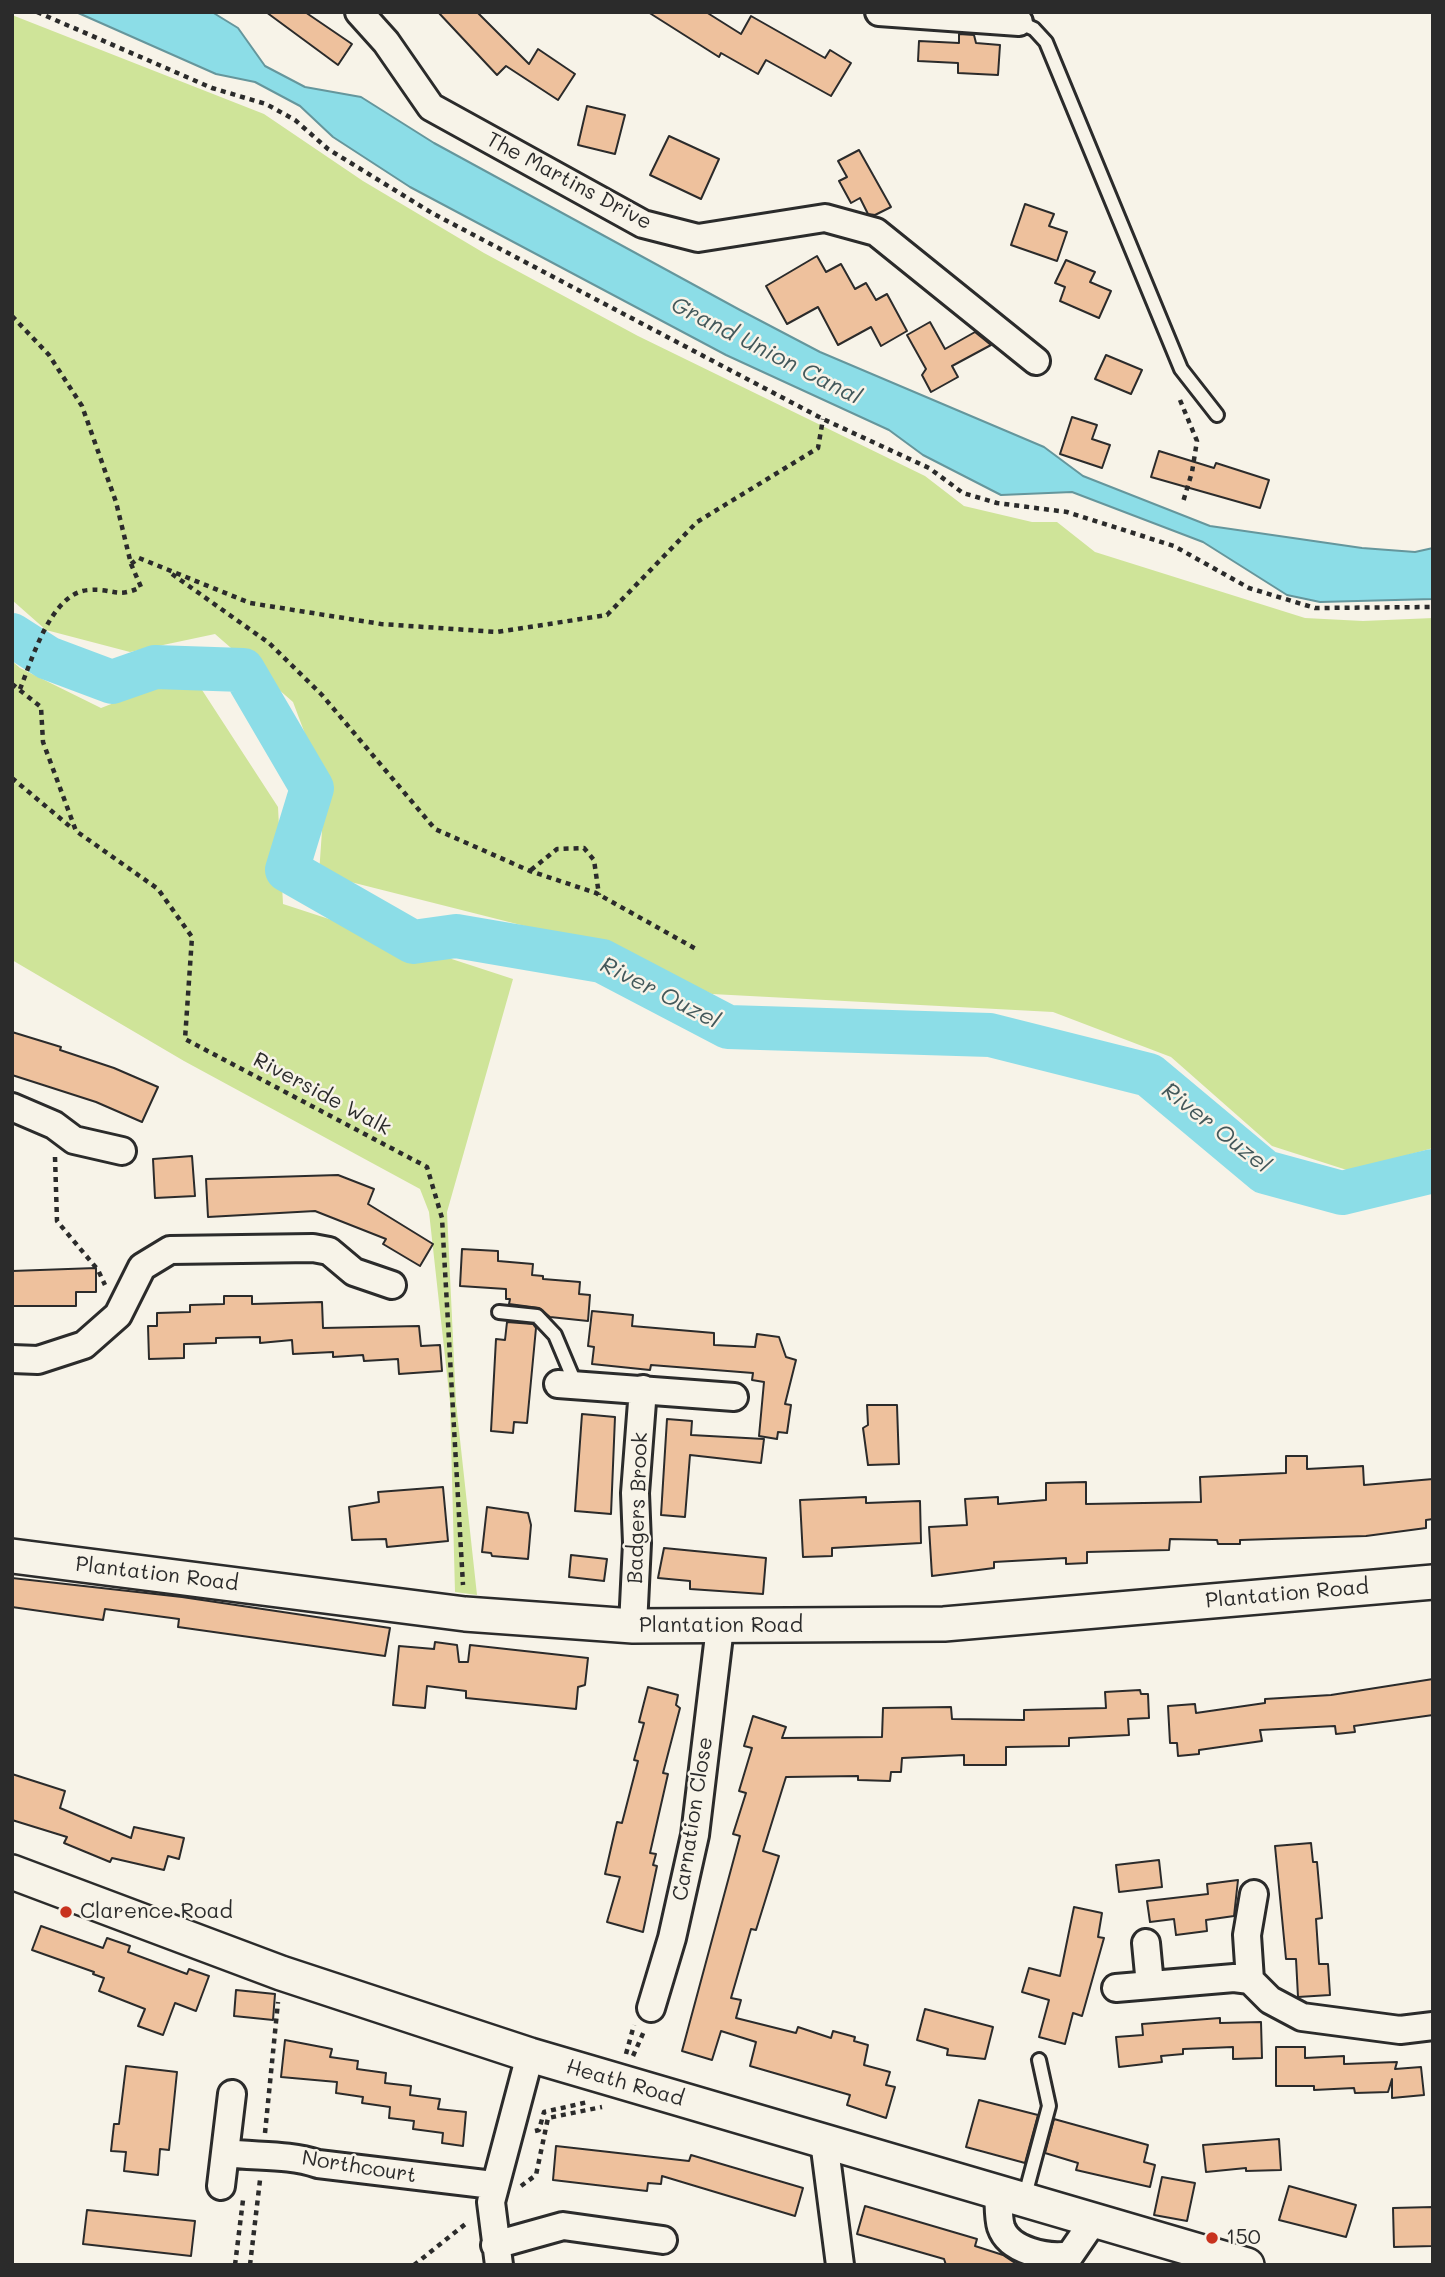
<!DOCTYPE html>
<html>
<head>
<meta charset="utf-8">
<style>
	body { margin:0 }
	#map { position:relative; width:1445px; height:2277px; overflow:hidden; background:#f7f3e8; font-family:Mali,sans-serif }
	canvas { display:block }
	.frame { position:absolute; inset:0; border:14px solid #2b2b2b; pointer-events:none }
</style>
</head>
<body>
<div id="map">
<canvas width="1445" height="2277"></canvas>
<div class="frame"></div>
</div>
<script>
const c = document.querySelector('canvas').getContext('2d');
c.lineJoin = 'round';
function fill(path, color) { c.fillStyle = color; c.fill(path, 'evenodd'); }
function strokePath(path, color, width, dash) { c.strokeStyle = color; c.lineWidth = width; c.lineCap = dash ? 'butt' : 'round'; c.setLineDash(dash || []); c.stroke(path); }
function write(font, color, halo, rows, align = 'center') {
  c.font = font + ' Mali,sans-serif'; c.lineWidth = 5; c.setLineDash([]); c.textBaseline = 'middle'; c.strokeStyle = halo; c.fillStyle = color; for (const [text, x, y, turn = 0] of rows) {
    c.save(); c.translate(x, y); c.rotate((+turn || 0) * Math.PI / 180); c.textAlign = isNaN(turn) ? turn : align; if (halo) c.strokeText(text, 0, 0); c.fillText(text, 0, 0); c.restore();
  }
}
fill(new Path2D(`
	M 12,15 L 264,114 L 363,181 L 484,253 L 638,336 L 925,476 L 964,506 L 1032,522 L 1057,522 L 1095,552 L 1305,618 L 1363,621 L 1433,618 L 1433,1148 L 1350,1171 L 1272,1146 L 1171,1057 L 1053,1012 L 712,994 L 608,947 L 319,874 L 325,787 L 293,702 L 215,634 L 130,652 L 46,630 L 12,600 Z
	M 12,661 L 20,668 L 101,708 L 191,673 L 278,807 L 283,904 L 513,979 L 447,1212 L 456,1403 L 477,1595 L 455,1592 L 450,1402 L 429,1212 L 420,1189 L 184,1061 L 12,960 Z`), '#cfe499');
const water = new Path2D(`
	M 76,12 L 212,12 L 238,28 L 265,66 L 305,87 L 361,97 L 434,143 L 740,310 L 820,352 L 1044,447 L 1083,476 L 1210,526 L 1362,548 L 1415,552 L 1433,548 L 1433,599 L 1320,602 L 1287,595 L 1203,542 L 1072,492 L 1001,495 L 923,455 L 889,430 L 726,355 L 410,187 L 333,137 L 300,106 L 255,82 L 216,74 Z`);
fill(water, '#8cdde7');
strokePath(water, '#65969c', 2);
strokePath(new Path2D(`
	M 12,635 L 48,658 L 112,682 L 155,667 L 243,670 L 312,788 L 287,870 L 413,942 L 456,936 L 602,961 L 728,1027 L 990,1035 L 1149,1075 L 1265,1172 L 1342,1193 L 1433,1171`), '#8cdde7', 44);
const building = new Path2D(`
	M 266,12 L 305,12 L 352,44 L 338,65 Z
	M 438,12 L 477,12 L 529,64 L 538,49 L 575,74 L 558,100 L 506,66 L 497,75 Z
	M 648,12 L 706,12 L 741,34 L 751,16 L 825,58 L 830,50 L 851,63 L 831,96 L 766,60 L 758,74 L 721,53 L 719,57 Z
	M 959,34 L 974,35 L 976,43 L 1000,45 L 998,75 L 958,73 L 958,63 L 918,61 L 919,41 L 959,43 Z
	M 587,106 L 625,115 L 615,154 L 578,145 Z
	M 669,136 L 719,159 L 701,199 L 650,175 Z
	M 859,150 L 891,207 L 875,215 L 868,214 L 860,198 L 851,203 L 839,181 L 847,177 L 838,161 Z
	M 1025,204 L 1054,214 L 1049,226 L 1067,232 L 1057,261 L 1011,245 Z
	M 817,256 L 826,272 L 841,264 L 855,289 L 866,283 L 876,300 L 887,294 L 907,331 L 881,346 L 871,327 L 838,345 L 818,307 L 787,324 L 766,286 Z
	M 1066,260 L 1095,272 L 1090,282 L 1111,291 L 1099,318 L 1060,301 L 1065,287 L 1055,283 Z
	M 930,322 L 945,349 L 975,332 L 991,345 L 952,366 L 958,377 L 931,392 L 922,375 L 926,369 L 907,335 Z
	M 1106,355 L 1142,370 L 1131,394 L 1095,379 Z
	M 1072,417 L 1097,425 L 1092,439 L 1110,445 L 1102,468 L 1060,454 Z
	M 1159,451 L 1214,468 L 1216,463 L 1269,480 L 1260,508 L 1151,477 Z
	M 12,1032 L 61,1047 L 60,1050 L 114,1068 L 158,1087 L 142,1122 L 96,1102 L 12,1075 Z
	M 192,1156 L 195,1196 L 155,1198 L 153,1159 Z
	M 338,1175 L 374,1189 L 368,1204 L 433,1244 L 420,1266 L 383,1244 L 386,1239 L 315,1211 L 208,1217 L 206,1179 Z
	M 462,1249 L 498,1251 L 498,1261 L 533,1264 L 532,1275 L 543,1276 L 543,1279 L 580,1282 L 579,1294 L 590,1295 L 588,1321 L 550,1317 L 539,1308 L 509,1304 L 510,1299 L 506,1299 L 506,1289 L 460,1286 Z
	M 96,1268 L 96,1292 L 76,1292 L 76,1306 L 12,1306 L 12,1271 Z
	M 224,1296 L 252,1296 L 252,1304 L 322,1302 L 323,1328 L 419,1326 L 421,1346 L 440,1345 L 442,1371 L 399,1374 L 398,1359 L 364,1361 L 363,1355 L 333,1357 L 333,1352 L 293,1354 L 292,1340 L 260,1343 L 260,1337 L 216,1338 L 216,1343 L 184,1344 L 184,1358 L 149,1359 L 148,1326 L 157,1326 L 157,1313 L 190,1312 L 190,1305 L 224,1304 Z
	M 592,1311 L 633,1315 L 632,1326 L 714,1333 L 714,1345 L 755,1347 L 757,1334 L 779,1337 L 786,1357 L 796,1360 L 785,1404 L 791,1405 L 787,1433 L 778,1432 L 777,1439 L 759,1436 L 764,1382 L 752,1380 L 753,1373 L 651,1365 L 650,1370 L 592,1364 L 594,1347 L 588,1346 Z
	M 507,1322 L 533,1324 L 536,1328 L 527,1423 L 514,1422 L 513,1433 L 491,1431 L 496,1339 L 505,1340 Z
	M 867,1405 L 897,1405 L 899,1464 L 868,1465 L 863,1428 L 868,1425 Z
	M 582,1414 L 615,1417 L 611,1514 L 575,1511 Z
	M 667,1419 L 692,1421 L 691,1435 L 764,1439 L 761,1463 L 690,1455 L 685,1517 L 661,1515 Z
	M 1286,1456 L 1307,1456 L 1307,1469 L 1363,1466 L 1364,1485 L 1433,1479 L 1433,1519 L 1426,1520 L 1426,1528 L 1366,1536 L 1240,1540 L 1240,1544 L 1218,1544 L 1217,1540 L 1170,1539 L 1169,1550 L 1087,1552 L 1087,1563 L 1066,1564 L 1066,1558 L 994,1562 L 994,1568 L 932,1576 L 929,1527 L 967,1525 L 965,1499 L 998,1497 L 998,1504 L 1046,1500 L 1046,1483 L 1086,1482 L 1086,1504 L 1201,1502 L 1200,1477 L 1286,1473 Z
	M 443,1487 L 448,1541 L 387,1547 L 386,1539 L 352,1540 L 349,1507 L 379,1502 L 378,1492 Z
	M 866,1497 L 866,1503 L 920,1501 L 921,1543 L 832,1548 L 832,1556 L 803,1557 L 800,1500 Z
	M 487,1507 L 528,1513 L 531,1525 L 528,1559 L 492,1556 L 491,1553 L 482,1552 Z
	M 664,1548 L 766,1558 L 763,1594 L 690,1589 L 690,1581 L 658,1578 Z
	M 571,1555 L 607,1559 L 604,1581 L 569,1577 Z
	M 12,1578 L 182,1597 L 390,1628 L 385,1656 L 178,1627 L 179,1619 L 149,1615 L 105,1609 L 103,1620 L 12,1607 Z
	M 435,1642 L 457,1645 L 459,1662 L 468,1662 L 470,1645 L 588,1658 L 585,1685 L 578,1687 L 576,1709 L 466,1698 L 466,1691 L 427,1686 L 425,1708 L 393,1705 L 399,1646 L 434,1649 Z
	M 1433,1679 L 1433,1715 L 1354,1726 L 1355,1732 L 1336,1734 L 1335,1726 L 1260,1730 L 1262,1741 L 1199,1750 L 1199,1754 L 1178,1756 L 1177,1743 L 1170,1743 L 1168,1706 L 1195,1704 L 1196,1713 L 1265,1703 L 1265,1699 L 1331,1695 Z
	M 648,1687 L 678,1695 L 676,1705 L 680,1708 L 663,1773 L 668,1774 L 650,1853 L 656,1854 L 653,1865 L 657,1866 L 643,1932 L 607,1922 L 620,1877 L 605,1874 L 617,1822 L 622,1823 L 638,1761 L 634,1760 L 644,1723 L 639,1722 Z
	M 1140,1690 L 1141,1694 L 1148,1694 L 1149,1718 L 1128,1719 L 1129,1735 L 1069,1738 L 1069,1746 L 1006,1747 L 1006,1765 L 964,1765 L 964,1755 L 902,1758 L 901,1772 L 891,1772 L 890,1781 L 858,1780 L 858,1776 L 786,1777 L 763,1851 L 779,1856 L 756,1930 L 751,1929 L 731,1998 L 741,2000 L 736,2018 L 796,2033 L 798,2027 L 831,2038 L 833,2031 L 855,2037 L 854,2041 L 868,2045 L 864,2065 L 890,2072 L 886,2085 L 895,2087 L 886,2118 L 847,2105 L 850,2095 L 750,2066 L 756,2042 L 721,2031 L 712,2060 L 682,2051 L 740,1836 L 733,1834 L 746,1793 L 739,1791 L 752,1748 L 744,1746 L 753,1716 L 786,1727 L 782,1738 L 882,1737 L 883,1708 L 951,1707 L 952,1719 L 1024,1720 L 1024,1710 L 1106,1708 L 1105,1692 Z
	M 12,1774 L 65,1791 L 60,1808 L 131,1838 L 134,1827 L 184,1838 L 179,1859 L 168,1856 L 164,1870 L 112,1858 L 110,1862 L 64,1843 L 67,1837 L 12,1820 Z
	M 1311,1843 L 1313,1862 L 1317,1862 L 1322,1918 L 1316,1919 L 1319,1964 L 1328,1964 L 1330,1995 L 1298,1997 L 1296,1959 L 1286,1959 L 1275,1846 Z
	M 1159,1860 L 1162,1887 L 1119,1892 L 1116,1865 Z
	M 1238,1880 L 1234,1916 L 1206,1920 L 1207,1931 L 1176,1935 L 1174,1919 L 1150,1922 L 1147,1901 L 1208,1894 L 1207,1884 Z
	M 1074,1907 L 1102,1913 L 1098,1937 L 1104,1938 L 1082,2016 L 1073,2013 L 1065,2044 L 1039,2037 L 1049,2000 L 1022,1992 L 1029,1968 L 1060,1976 Z
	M 41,1926 L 103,1948 L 107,1938 L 130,1946 L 128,1952 L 187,1974 L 189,1969 L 209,1976 L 196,2011 L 175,2003 L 163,2035 L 138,2026 L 145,2009 L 99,1991 L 104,1978 L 93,1974 L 94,1972 L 32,1950 Z
	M 236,1990 L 275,1994 L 273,2020 L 234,2016 Z
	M 925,2009 L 993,2027 L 985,2059 L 947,2055 L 948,2049 L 917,2040 Z
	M 1220,2018 L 1220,2023 L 1261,2022 L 1262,2058 L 1233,2059 L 1233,2047 L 1183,2049 L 1183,2054 L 1161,2056 L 1162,2062 L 1119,2067 L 1116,2037 L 1143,2035 L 1142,2024 Z
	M 285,2040 L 332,2049 L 330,2057 L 358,2061 L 357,2069 L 386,2073 L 385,2083 L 411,2086 L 410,2095 L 440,2099 L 438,2109 L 466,2112 L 463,2146 L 442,2143 L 443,2133 L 413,2129 L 414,2121 L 389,2118 L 390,2107 L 362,2103 L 363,2097 L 336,2093 L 337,2082 L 281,2077 Z
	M 1276,2047 L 1305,2047 L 1305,2058 L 1344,2056 L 1344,2064 L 1397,2062 L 1395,2069 L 1421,2067 L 1424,2095 L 1392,2098 L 1392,2079 L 1388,2092 L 1355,2093 L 1354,2088 L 1314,2090 L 1314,2086 L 1276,2086 Z
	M 126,2066 L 177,2072 L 169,2150 L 160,2149 L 158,2175 L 124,2171 L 126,2152 L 111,2151 L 114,2124 L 119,2124 Z
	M 979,2100 L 1038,2115 L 1025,2163 L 966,2147 Z
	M 1054,2119 L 1148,2145 L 1144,2162 L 1155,2165 L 1150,2187 L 1076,2170 L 1078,2163 L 1045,2153 Z
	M 1279,2139 L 1281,2170 L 1246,2171 L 1246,2168 L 1206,2172 L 1203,2145 Z
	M 556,2146 L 689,2161 L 691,2155 L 803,2188 L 795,2216 L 662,2176 L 661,2184 L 648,2183 L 647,2191 L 553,2180 Z
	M 1162,2177 L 1195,2183 L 1187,2221 L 1154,2215 Z
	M 1289,2186 L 1356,2205 L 1346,2237 L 1279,2220 Z
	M 865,2206 L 977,2239 L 975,2246 L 1003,2255 L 1018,2265 L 946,2265 L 944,2259 L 857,2234 Z
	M 1433,2207 L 1433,2246 L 1394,2247 L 1393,2208 Z
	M 87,2210 L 195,2221 L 191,2256 L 83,2244 Z`);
fill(building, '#eec19d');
strokePath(building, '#2b2b2b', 2);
const service = new Path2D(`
	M 1019,22 L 1034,29 L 1046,42 L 1181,369 L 1217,415
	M 499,1312 L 537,1316 L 555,1335 L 576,1385
	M 1024,2199 L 1049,2106 L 1039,2060`);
const minor = new Path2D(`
	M 359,12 L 386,42 L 431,107 L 643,224 L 698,238 L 825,218 L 876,232 L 1036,361
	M 879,12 L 1019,22
	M 12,1107 L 54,1125 L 74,1140 L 122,1151
	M 12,1359 L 38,1360 L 84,1345 L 118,1315 L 142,1267 L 170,1250 L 313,1248 L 329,1251 L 354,1272 L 392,1285
	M 558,1384 L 734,1397
	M 633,1626 L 637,1543 L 635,1493 L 643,1389
	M 1146,1943 L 1150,1985
	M 1250,1980 L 1247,1935 L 1254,1894
	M 1116,1988 L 1234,1978 L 1250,1980 L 1270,2000 L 1302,2017 L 1400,2030 L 1433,2026
	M 651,2008 L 672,1938 L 695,1835 L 720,1627
	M 824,2141 L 840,2265
	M 225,2153 C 257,2157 288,2154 318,2164 L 493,2185
	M 221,2186 L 232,2094
	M 998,2192 C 999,2203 998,2217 1001,2227 C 1009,2251 1048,2259 1070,2255 L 1094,2220
	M 495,2245 L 563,2226 L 663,2240
	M 499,2265 L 491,2202 L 530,2055`);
const tertiary = new Path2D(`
	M 12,1556 L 465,1614 L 633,1626 L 944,1624 L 1433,1582
	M 12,1872 L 281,1973 L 530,2055 L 1247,2265`);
strokePath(service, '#2b2b2b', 18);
strokePath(minor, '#2b2b2b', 32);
strokePath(tertiary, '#2b2b2b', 38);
strokePath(new Path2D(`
	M 37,12 L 212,88 L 266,104 L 295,120 L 328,149 L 432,213 L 823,419 L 929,468 L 963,493 L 997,503 L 1067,512 L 1174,546 L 1249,588 L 1315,608 L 1433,607
	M 12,316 L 49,355 L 82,406 L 116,502 L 131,564 L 141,587 C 116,599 114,588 89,590 C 51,592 32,660 20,689
	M 1180,400 L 1197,441 L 1192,472 L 1183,502
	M 131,564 L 139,558 L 250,603 L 381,624 L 497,632 L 607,615 L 697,522 L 818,448 L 823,419
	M 172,574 L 269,643 L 322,695 L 435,829 L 530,871 L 596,893 L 696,949
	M 12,684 L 41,707 L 43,742 L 76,831 L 158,889 L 192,937 L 185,1039 L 427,1167 L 442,1218 L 463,1585
	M 12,778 L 73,829
	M 531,870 L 557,849 L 584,848 L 594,860 L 599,895
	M 55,1157 L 57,1221 L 98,1270 L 105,1285
	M 626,2054 L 634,2025
	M 633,2056 L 645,2029
	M 535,2131 L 539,2130 L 544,2112 L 588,2102
	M 265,2133 L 278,2002
	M 521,2186 L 536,2175 L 548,2118 L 602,2107
	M 235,2265 L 243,2200
	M 250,2265 L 260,2180
	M 414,2265 L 468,2222`), '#2b2b2b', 4.5, [5, 5]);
strokePath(service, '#f7f3e8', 12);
strokePath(minor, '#f7f3e8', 26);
strokePath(tertiary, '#f7f3e8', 33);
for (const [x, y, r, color] of [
	[66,1912,7,"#c8321e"],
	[1212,2238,7,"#c8321e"]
]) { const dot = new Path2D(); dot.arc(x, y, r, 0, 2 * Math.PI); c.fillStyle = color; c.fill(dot); strokePath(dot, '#f7f3e8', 2.5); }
write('21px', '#2b2b2b', '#f7f3e8', [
	["The Martins Drive",569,181,28],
	["Riverside Walk",322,1094,28],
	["Badgers Brook",638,1508,-88],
	["Plantation Road",157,1574,7],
	["Plantation Road",1287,1594,-5],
	["Plantation Road",721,1626],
	["Carnation Close",693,1819,-81],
	["Heath Road",625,2083,16],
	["Northcourt",359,2167,9]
]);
write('21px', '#2b2b2b', '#f7f3e8', [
	["Clarence Road",80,1912],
	["150",1226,2238]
], 'left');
write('italic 23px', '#43585a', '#f7f3e8', [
	["Grand Union Canal",766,351,27],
	["River Ouzel",660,993,27],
	["River Ouzel",1216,1128,38]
]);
</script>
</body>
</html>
